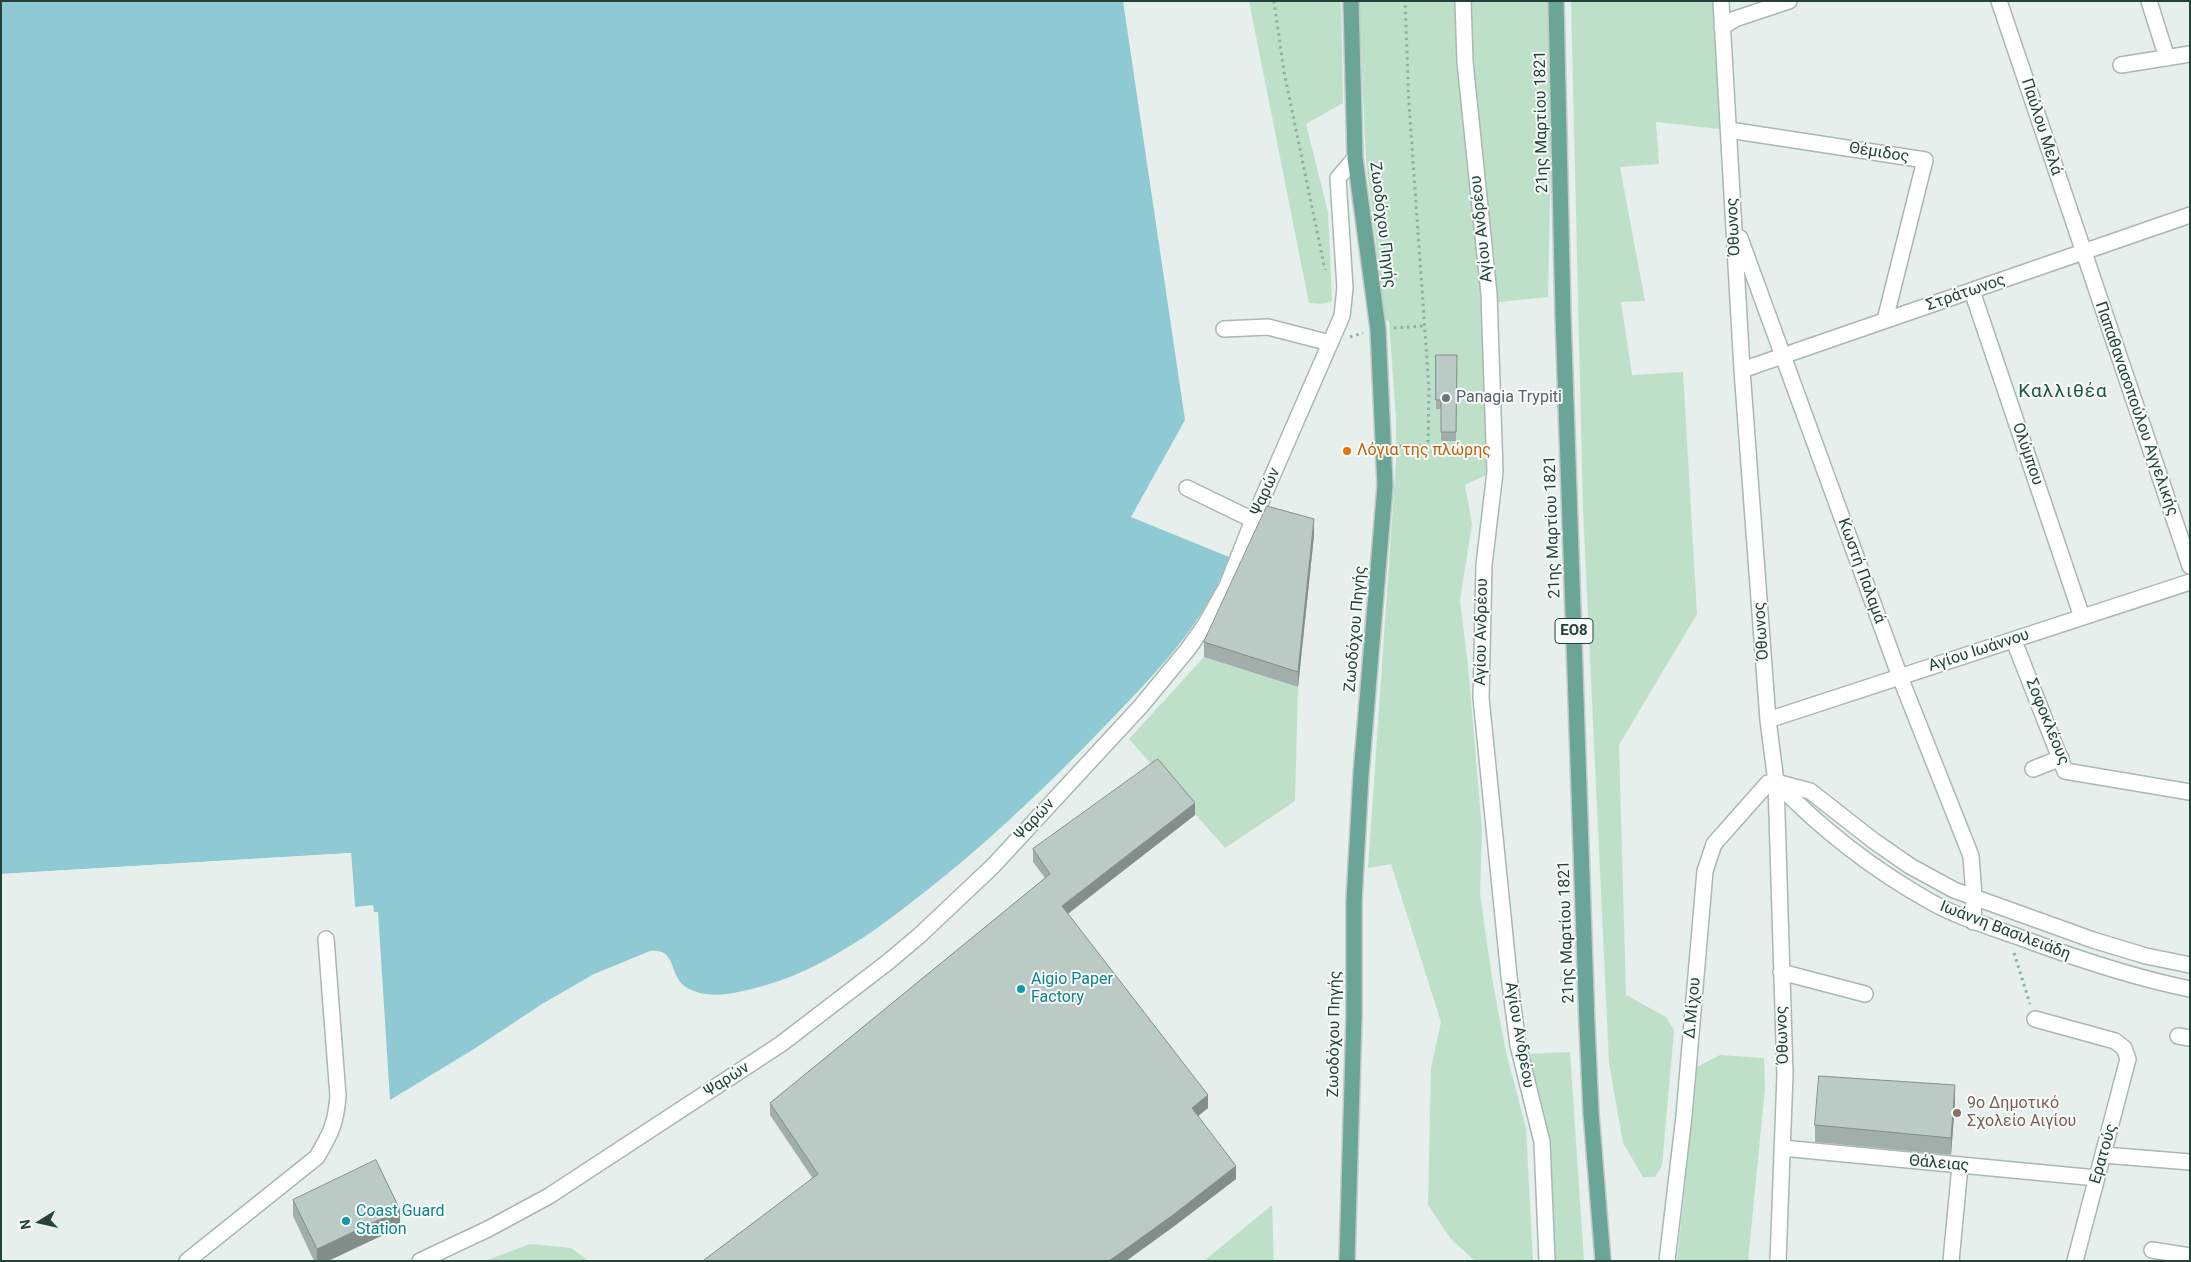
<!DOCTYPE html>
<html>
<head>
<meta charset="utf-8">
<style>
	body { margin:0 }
	#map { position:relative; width:2191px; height:1262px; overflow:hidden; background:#e6efeb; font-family:Roboto,sans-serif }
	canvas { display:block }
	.frame { position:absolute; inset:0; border:2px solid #24423a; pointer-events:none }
	.north { position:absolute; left:15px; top:1197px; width:50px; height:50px; -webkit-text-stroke:4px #f7fbf9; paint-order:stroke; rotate:260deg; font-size:14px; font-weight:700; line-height:20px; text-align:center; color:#24423a }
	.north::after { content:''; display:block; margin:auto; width:18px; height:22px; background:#24423a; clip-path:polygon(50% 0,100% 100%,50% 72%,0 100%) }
</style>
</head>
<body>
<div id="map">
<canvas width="2191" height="1262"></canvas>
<div class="frame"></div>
<div class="north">N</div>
</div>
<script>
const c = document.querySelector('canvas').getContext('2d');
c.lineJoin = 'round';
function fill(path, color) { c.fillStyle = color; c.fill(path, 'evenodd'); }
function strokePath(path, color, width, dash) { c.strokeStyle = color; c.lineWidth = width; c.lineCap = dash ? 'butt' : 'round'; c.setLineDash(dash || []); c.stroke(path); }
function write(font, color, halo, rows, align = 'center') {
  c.font = font + ' Roboto,sans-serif'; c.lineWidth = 4; c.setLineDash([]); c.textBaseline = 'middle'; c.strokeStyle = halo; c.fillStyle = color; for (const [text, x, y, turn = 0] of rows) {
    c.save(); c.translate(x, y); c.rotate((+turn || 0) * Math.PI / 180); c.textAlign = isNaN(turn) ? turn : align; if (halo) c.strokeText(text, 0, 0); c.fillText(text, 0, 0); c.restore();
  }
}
fill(new Path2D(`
	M 1249,1 L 1341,1 L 1343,103 L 1306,124 L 1328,212 L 1332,301 L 1322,304 L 1309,303 Z
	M 1359,1 L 1554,1 L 1548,297 L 1481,304 L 1487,389 L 1486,475 L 1465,485 L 1472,524 L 1460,600 L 1468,665 L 1482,830 L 1480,894 L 1492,978 L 1506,1052 L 1526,1128 L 1533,1261 L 1475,1261 L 1451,1239 L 1428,1205 L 1431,1068 L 1441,1022 L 1391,864 L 1368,868 L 1396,461 L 1396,419 L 1389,321 L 1385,320 L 1382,312 L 1379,266 L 1366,162 Z
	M 1571,1 L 1721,1 L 1729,130 L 1656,122 L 1659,164 L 1620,167 L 1645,301 L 1621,302 L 1632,375 L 1683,372 L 1697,614 L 1619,745 L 1626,995 L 1666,1017 L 1674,1030 L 1662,1166 L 1655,1177 L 1643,1177 L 1623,1143 L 1609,1063 L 1583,509 Z
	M 1204,657 L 1298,687 L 1295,801 L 1225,848 L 1129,739 Z
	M 1570,1052 L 1584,1261 L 1555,1261 L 1547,1142 L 1527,1054 Z
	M 1720,1055 L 1764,1058 L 1765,1088 L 1748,1261 L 1677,1261 L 1697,1067 Z
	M 1272,1205 L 1274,1261 L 1204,1261 Z
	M 530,1244 L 571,1248 L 589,1261 L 485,1261 Z`), '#bfe0c8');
fill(new Path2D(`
	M 1,1 L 1123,1 L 1185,420 L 1131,517 L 1229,557 C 1206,624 1151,678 1102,729 C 1041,792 978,852 908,905 C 887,921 866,937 843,950 C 811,970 775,985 738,992 C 721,996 696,997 682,984 C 669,970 675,948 650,951 L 594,974 L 542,1004 L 474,1049 L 390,1100 L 378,912 L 374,912 L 373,905 L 355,907 L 351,853 L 1,874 Z`), '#8ec9d4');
fill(new Path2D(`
	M 351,853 L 355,907 L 353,907 L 349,855 L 1,876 L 1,874 Z`), '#e6efeb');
const minor = new Path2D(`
	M 1463,1 L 1465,62 L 1489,294 L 1495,472 L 1484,565 L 1481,698 L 1509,976 L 1518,1045 L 1542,1142 L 1547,1261
	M 1721,1 L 1742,370 L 1768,720 L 1776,782 L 1785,1074 L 1778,1261
	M 1999,1 L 2190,566
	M 2149,1 L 2167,58
	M 1722,27 L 1735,19 L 1789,1
	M 2121,65 L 2190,54
	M 1729,130 L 1925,160 L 1885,320
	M 1740,238 L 1900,677 L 1971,856 L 1974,897 L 1973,922
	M 1972,291 L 2082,617
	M 1224,329 L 1268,327 L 1330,343
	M 1742,370 L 2190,215
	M 1187,488 L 1253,520
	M 2014,641 L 2065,771 L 2190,792
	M 1768,720 L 2190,582
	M 2033,769 L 2061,758
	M 1776,782 C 1821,829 1874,870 1931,902 C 1958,917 1987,926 2016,936 C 2072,957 2130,977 2190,989
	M 1781,972 L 1865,994
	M 2035,1019 L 2115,1041 L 2124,1048 L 2128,1059 L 2075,1261
	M 2178,1036 L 2190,1038
	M 1782,1148 L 2097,1178
	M 2104,1155 L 2190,1162
	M 2152,1250 L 2190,1256
	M 187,1261 L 317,1157 C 331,1133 336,1123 338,1096 L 326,939
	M 420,1261 L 488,1229 L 549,1196 L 781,1044 L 888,962 L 920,935 L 993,866 L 1141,706 L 1188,649 L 1205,625 L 1227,586 L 1253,520 L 1342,316 L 1345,288 L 1338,178 L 1355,158
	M 1667,1261 L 1684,1116 L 1705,871 L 1714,844 L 1768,783 L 1776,782 L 1810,791 L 1874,841 L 1910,866 L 1954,890 L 2093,940 L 2146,956 L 2190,965
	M 1951,1261 L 1960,1166`);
const major = new Path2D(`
	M 1556,1 L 1563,315 L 1587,1025 L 1591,1113 L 1603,1261
	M 1347,1261 L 1354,1015 L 1354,901 L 1361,774 L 1385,486 L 1378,329 L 1355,158 L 1351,1`);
strokePath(minor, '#a8b8b2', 18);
strokePath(major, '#c2cac8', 18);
strokePath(new Path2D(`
	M 1274,1 L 1284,72 L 1325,270
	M 1394,328 L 1423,326
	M 1350,337 L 1363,333
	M 1399,446 L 1428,446 L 1429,389 L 1409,104 L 1405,1
	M 2014,953 L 2030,1004`), '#86b3a5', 3, [2.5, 4]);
strokePath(minor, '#fff', 15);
strokePath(major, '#6aa596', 15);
fill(new Path2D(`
	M 1436,355 L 1457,355 L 1456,441 L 1441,441 L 1441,409 L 1436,409 Z
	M 1314,535 L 1298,687 L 1204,657 L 1204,642 Z
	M 1195,815 L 1068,914 L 1208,1108 L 1198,1116 L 1236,1179 L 1173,1227 L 1126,1261 L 704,1261 L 813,1179 L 770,1115 L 770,1103 L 1045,878 L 1033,862 L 1033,849 Z
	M 1955,1102 L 1951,1155 L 1815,1142 L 1815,1125 Z
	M 293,1200 L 400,1227 L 328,1261 L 314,1261 L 293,1216 Z`), '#a1aea9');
fill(new Path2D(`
	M 1314,519 L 1314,535 L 1298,687 L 1298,672 Z
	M 1195,803 L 1195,815 L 1062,918 L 1062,906 Z
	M 1955,1085 L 1955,1102 L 1951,1155 L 1951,1138 Z
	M 1208,1095 L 1208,1108 L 1192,1121 L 1192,1108 Z
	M 1236,1166 L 1236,1179 L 1173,1227 L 1126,1261 L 1109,1261 Z
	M 400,1210 L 400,1227 L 328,1261 L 317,1261 L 317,1249 Z`), '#838d89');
const building = new Path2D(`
	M 1436,355 L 1457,355 L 1456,432 L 1441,432 L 1441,400 L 1436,400 Z
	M 1267,506 L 1314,519 L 1298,672 L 1204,642 Z
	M 1158,759 L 1195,803 L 1062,906 L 1208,1095 L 1192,1108 L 1236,1166 L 1173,1215 L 1109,1261 L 704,1261 L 704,1260 L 818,1174 L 770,1103 L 1050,874 L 1033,849 Z
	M 1819,1076 L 1955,1085 L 1951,1138 L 1815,1125 Z
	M 376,1160 L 400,1210 L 317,1249 L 293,1200 Z`);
fill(building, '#bbcac4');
strokePath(building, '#838d89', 1);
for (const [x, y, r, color] of [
	[1446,398,5,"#6b7280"],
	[1347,451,5,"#e8710a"],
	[1021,989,5,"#0f9aa8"],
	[1957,1113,5,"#8d6e63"],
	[346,1221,5,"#0f9aa8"]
]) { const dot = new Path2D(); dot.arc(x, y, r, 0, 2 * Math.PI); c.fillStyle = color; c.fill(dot); strokePath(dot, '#f7fbf9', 2); }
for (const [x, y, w] of [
	[1574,631,38]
]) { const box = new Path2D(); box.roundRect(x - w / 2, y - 12.5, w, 25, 4); c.fillStyle = '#f7fbf9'; c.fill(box); strokePath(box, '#24423a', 1); }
write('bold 15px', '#24423a', null, [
	["ΕΟ8",1574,631]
]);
write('16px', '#24423a', '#f7fbf9', [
	["21ης Μαρτίου 1821",1542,122,-91],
	["Παύλου Μελά",2041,127,72],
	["Θέμιδος",1879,153,9],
	["Ζωοδόχου Πηγής",1382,225,83],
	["Όθωνος",1734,227,-93],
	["Αγίου Ανδρέου",1482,229,-96],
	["Στράτωνος",1966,293,-19],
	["Παπαθανασοπούλου Αγγελικής",2136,409,71],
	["Ολύμπου",2027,454,71],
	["Ψαρών",1266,492,-66],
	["21ης Μαρτίου 1821",1553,527,-92],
	["Κωστή Παλαμά",1861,571,70],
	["Ζωοδόχου Πηγής",1356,629,-85],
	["Όθωνος",1762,631,-94],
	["Αγίου Ανδρέου",1482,632,-89],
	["Αγίου Ιωάννου",1979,651,-18],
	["Σοφοκλέους",2047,722,68],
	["Ψαρών",1035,820,-47],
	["Ιωάννη Βασιλειάδη",2005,931,21],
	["21ης Μαρτίου 1821",1567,932,-92],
	["Δ.Μίχου",1693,1008,-85],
	["Ζωοδόχου Πηγής",1335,1034,-89],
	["Αγίου Ανδρέου",1519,1035,80],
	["Όθωνος",1783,1035,-92],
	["Ψαρών",727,1080,-33],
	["Ερατούς",2104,1154,-74],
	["Θάλειας",1939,1164,5]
]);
write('16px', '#5b616d', '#f7fbf9', [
	["Panagia Trypiti",1456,398]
], 'left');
write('16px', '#c56008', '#f7fbf9', [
	["Λόγια της πλώρης",1357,451]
], 'left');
write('16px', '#0d838f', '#f7fbf9', [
	["Aigio Paper",1031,980],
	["Factory",1031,998],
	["Coast Guard",356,1212],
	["Station",356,1230]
], 'left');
write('16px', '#785e54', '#f7fbf9', [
	["9ο Δημοτικό",1967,1104],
	["Σχολείο Αιγίου",1967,1122]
], 'left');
c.letterSpacing = '1px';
write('19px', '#1f5548', '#f7fbf9', [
	["Καλλιθέα",2063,392]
]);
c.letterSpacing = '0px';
</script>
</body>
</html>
